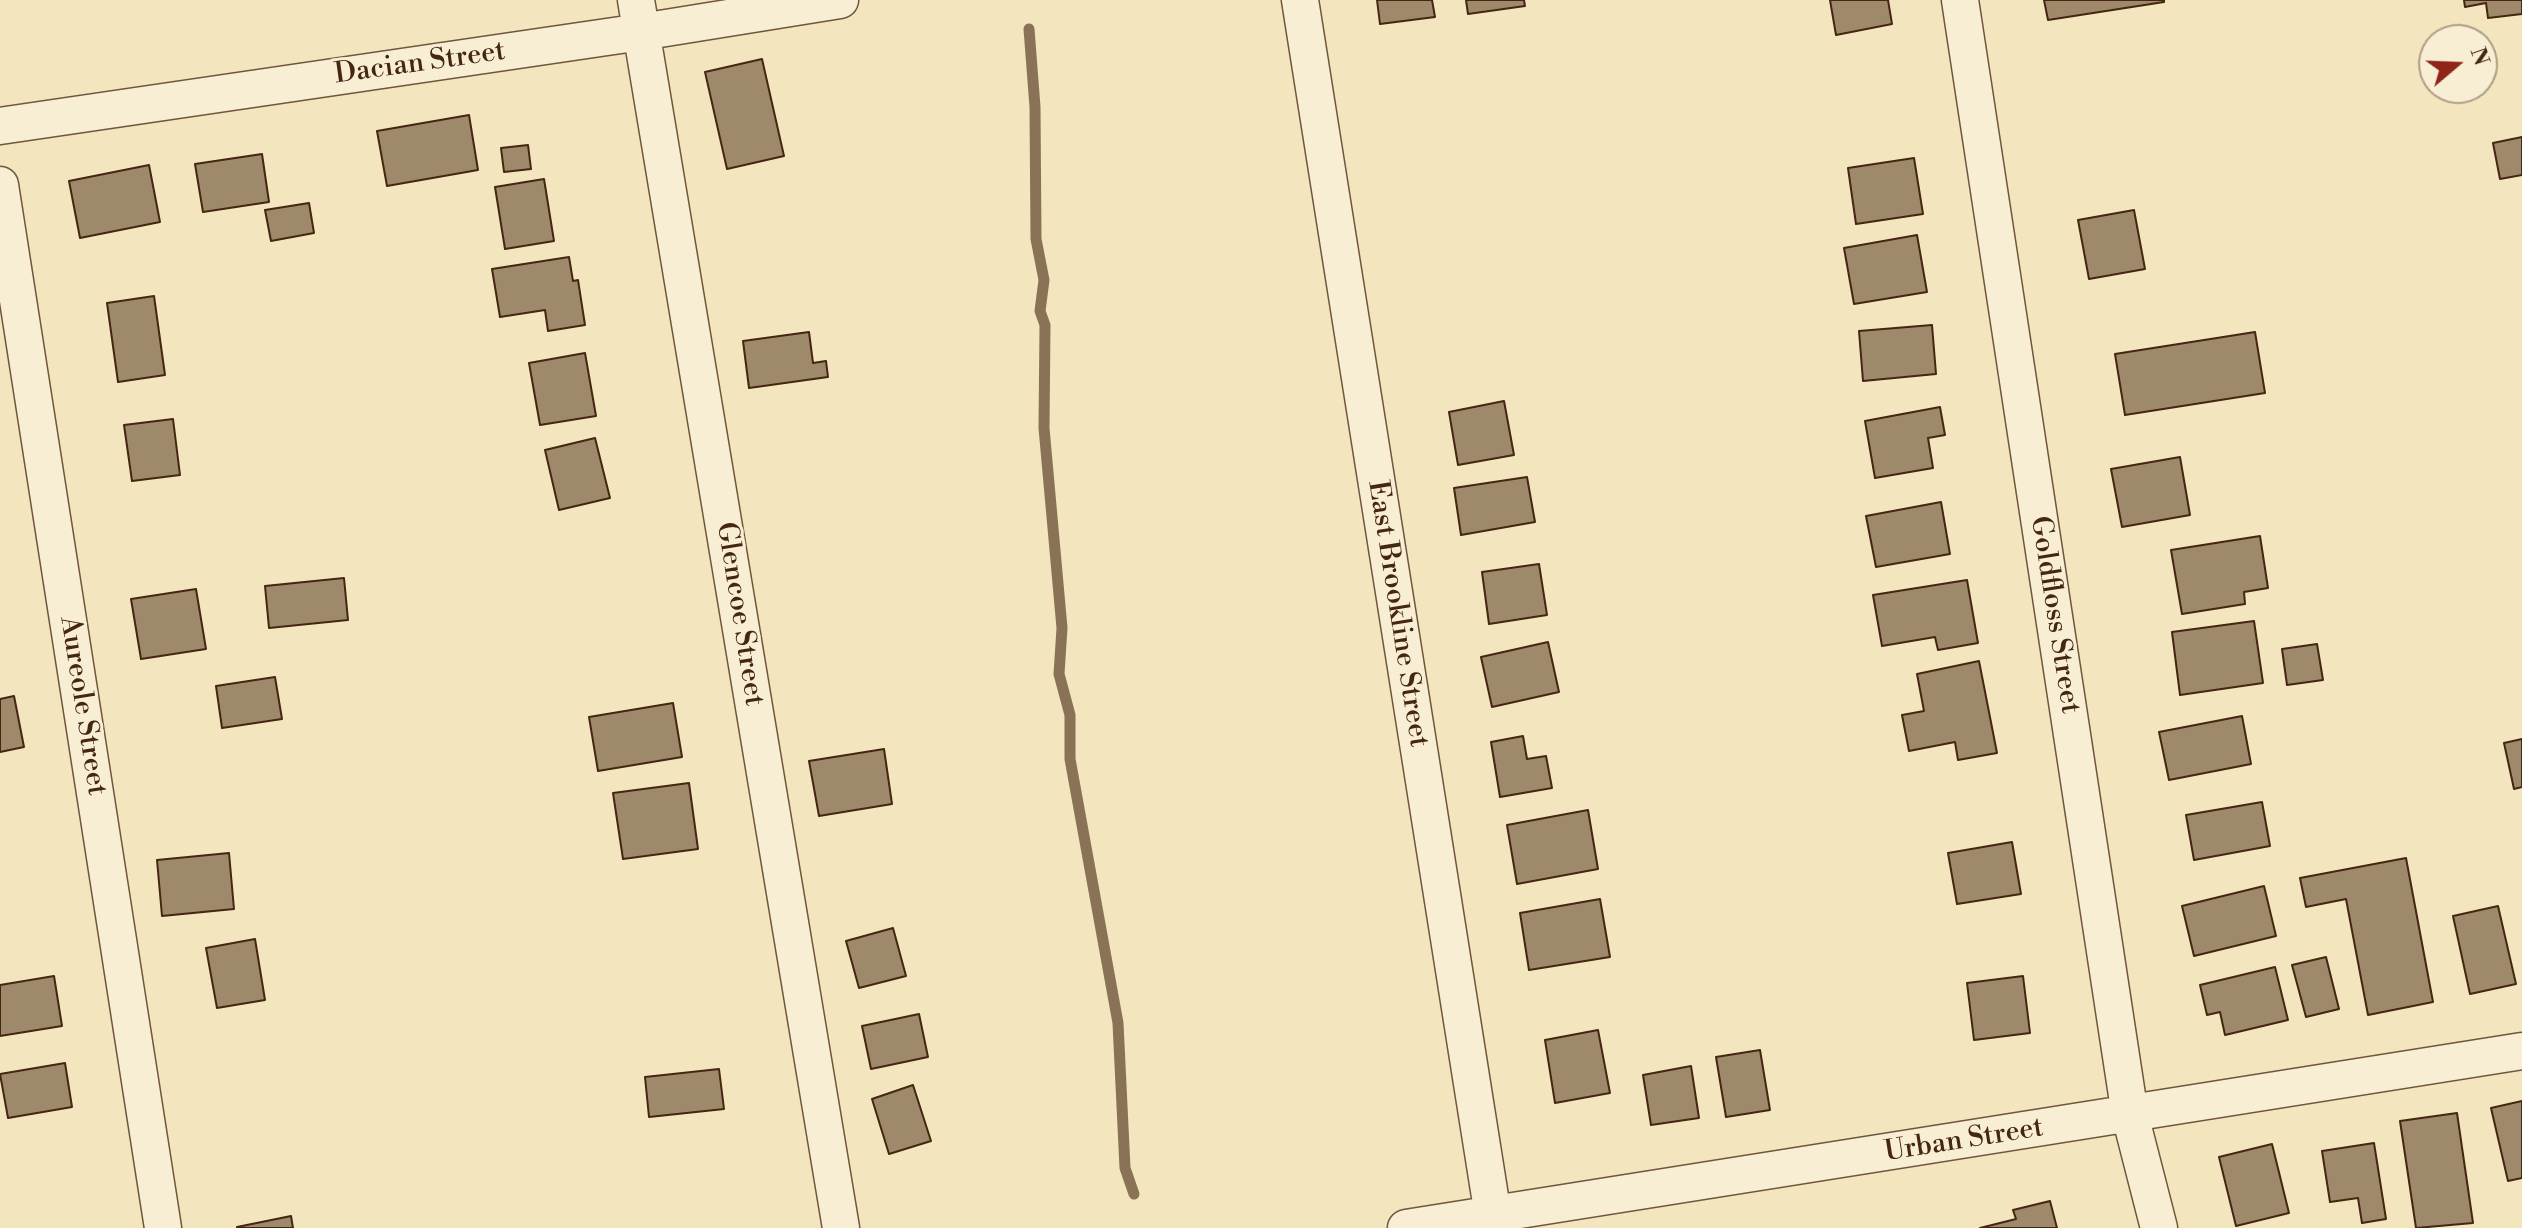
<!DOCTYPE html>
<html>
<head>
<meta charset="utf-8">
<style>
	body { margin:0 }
	#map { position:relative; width:2522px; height:1228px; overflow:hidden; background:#f3e5bd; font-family:"Libre Bodoni",serif }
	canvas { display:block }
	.north { position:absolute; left:2418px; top:24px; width:80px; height:80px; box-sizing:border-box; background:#f7eed4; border:2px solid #af9e86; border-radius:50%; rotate:71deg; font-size:22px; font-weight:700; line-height:32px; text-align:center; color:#442612 }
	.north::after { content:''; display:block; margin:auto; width:28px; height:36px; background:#8f2418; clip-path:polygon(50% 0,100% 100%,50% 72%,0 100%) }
</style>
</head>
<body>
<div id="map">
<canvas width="2522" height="1228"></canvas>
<div class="north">N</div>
</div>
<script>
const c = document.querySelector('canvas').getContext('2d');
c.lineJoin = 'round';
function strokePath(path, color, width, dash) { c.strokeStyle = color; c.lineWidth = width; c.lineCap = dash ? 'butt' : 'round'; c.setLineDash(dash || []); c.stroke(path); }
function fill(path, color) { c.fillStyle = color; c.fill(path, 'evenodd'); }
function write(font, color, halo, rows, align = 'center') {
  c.font = font + ' "Libre Bodoni",serif'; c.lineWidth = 6; c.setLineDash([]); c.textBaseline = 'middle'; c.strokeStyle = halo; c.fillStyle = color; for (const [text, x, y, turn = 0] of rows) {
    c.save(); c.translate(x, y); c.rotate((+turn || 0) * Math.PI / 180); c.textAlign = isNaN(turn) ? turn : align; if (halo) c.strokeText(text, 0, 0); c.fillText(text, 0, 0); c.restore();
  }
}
strokePath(new Path2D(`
	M 1029,29 L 1035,107 L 1036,239 L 1044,280 L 1040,311 L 1045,325 L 1044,428 L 1062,628 L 1059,674 L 1070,715 L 1070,759 L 1118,1023 L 1125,1168 L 1134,1194`), '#8a7256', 11);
const building = new Path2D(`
	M 1377,0 L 1432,0 L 1435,17 L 1380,24 Z
	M 1466,0 L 1524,0 L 1525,6 L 1468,14 Z
	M 1830,0 L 1888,0 L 1892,24 L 1836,35 Z
	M 2044,0 L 2164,0 L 2164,2 L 2048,20 Z
	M 2464,0 L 2522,0 L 2522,14 L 2488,18 L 2486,3 L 2465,7 Z
	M 762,59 L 784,156 L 727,169 L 705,72 Z
	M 469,115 L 478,170 L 387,186 L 377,131 Z
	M 2522,137 L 2522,175 L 2500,179 L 2493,143 Z
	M 528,145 L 531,169 L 504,172 L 501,148 Z
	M 262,154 L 269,202 L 203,212 L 195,164 Z
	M 1914,158 L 1923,214 L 1856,224 L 1848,168 Z
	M 149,165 L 160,222 L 80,238 L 69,181 Z
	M 544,179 L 554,241 L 505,249 L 495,187 Z
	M 309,203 L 314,233 L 271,241 L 265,210 Z
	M 2134,210 L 2145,269 L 2089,279 L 2078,220 Z
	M 1917,235 L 1927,292 L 1854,304 L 1844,248 Z
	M 569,257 L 573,281 L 578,280 L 585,325 L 548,331 L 545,310 L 500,317 L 492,269 Z
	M 154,296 L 165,375 L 118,382 L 107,303 Z
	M 1932,325 L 1936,374 L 1863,381 L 1859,331 Z
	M 809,332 L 813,363 L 826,361 L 828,377 L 749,388 L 743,341 Z
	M 2255,332 L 2265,393 L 2125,415 L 2115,354 Z
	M 585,353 L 596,416 L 540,425 L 529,363 Z
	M 1504,401 L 1514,455 L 1458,465 L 1449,412 Z
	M 1940,407 L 1945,435 L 1928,438 L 1933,468 L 1875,478 L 1865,421 Z
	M 173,419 L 180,475 L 132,481 L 124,425 Z
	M 595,438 L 610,498 L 559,510 L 545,450 Z
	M 2180,457 L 2190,515 L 2122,527 L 2111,469 Z
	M 1527,477 L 1535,522 L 1461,535 L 1454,488 Z
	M 1941,502 L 1950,554 L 1876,567 L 1866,516 Z
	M 2260,536 L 2268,588 L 2244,592 L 2245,604 L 2182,614 L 2171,550 Z
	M 1539,564 L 1547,615 L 1489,624 L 1482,572 Z
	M 344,578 L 348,620 L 269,628 L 265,586 Z
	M 1967,580 L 1978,643 L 1938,650 L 1935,637 L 1882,646 L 1873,595 Z
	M 196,589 L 206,649 L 141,659 L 131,599 Z
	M 2254,621 L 2263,683 L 2180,695 L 2172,632 Z
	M 1548,642 L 1559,692 L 1492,707 L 1481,657 Z
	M 2317,644 L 2323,680 L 2287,685 L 2282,649 Z
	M 1979,661 L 1997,753 L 1958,760 L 1955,742 L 1909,751 L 1902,715 L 1924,711 L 1917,674 Z
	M 275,677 L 282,719 L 222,728 L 216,686 Z
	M 14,696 L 24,747 L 0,752 L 0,699 Z
	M 673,703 L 682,757 L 598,771 L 589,717 Z
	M 2242,716 L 2251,764 L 2169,780 L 2159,732 Z
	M 1523,736 L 1527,759 L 1546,756 L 1552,788 L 1500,797 L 1491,742 Z
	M 2522,739 L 2522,787 L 2514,789 L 2504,743 Z
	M 884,749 L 892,804 L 819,816 L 809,761 Z
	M 689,783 L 698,849 L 623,859 L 613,793 Z
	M 2262,802 L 2270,846 L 2194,860 L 2186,815 Z
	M 1588,810 L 1598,869 L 1517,884 L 1507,825 Z
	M 2012,842 L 2021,894 L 1957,904 L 1948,853 Z
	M 229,853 L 234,909 L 162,916 L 157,860 Z
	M 2406,858 L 2433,1002 L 2368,1015 L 2346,899 L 2306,907 L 2300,878 Z
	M 2264,886 L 2276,936 L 2194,956 L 2182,906 Z
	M 1600,899 L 1610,957 L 1529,970 L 1520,913 Z
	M 2498,906 L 2516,984 L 2470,994 L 2453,916 Z
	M 893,928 L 906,976 L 859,988 L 846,941 Z
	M 255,939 L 265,1000 L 217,1008 L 206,948 Z
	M 2326,957 L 2339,1009 L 2306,1017 L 2292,965 Z
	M 2275,967 L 2288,1020 L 2225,1035 L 2220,1012 L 2207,1015 L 2200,985 Z
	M 54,976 L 62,1026 L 0,1036 L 0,985 Z
	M 2023,976 L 2030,1033 L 1974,1040 L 1967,983 Z
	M 919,1014 L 928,1057 L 871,1069 L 862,1026 Z
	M 1598,1030 L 1610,1093 L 1555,1103 L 1545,1040 Z
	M 1760,1050 L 1770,1110 L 1726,1117 L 1716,1057 Z
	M 65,1063 L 72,1107 L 8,1118 L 0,1074 Z
	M 1691,1066 L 1699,1118 L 1651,1125 L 1643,1075 Z
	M 719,1069 L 724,1109 L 649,1117 L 645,1077 Z
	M 913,1085 L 931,1141 L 889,1154 L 872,1099 Z
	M 2522,1101 L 2522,1178 L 2508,1181 L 2491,1108 Z
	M 2457,1113 L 2473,1223 L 2416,1228 L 2400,1121 Z
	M 2374,1143 L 2386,1219 L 2362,1223 L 2358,1198 L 2330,1202 L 2322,1151 Z
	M 2272,1144 L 2289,1213 L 2236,1226 L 2219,1157 Z
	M 2050,1201 L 2057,1228 L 1980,1228 L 2016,1219 L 2013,1210 Z
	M 291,1216 L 293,1228 L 238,1228 L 237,1227 Z`);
fill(building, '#9f896b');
strokePath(building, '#442612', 2);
const minor = new Path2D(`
	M 636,0 L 841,1228
	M 1300,0 L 1495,1228
	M 1960,0 L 2130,1115 L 2159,1228
	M 0,126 L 641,32 L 840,0
	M 0,185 L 163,1228
	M 1406,1228 L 2522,1051`);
strokePath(minor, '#70563d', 39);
strokePath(minor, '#f7eed4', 36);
write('28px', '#442612', '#f7eed4', [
	["Dacian Street",420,64,-8],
	["Glencoe Street",739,614,81],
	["East Brookline Street",1397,614,81],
	["Goldfloss Street",2054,615,81],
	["Aureole Street",82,706,81],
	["Urban Street",1964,1141,-9]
]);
</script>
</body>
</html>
